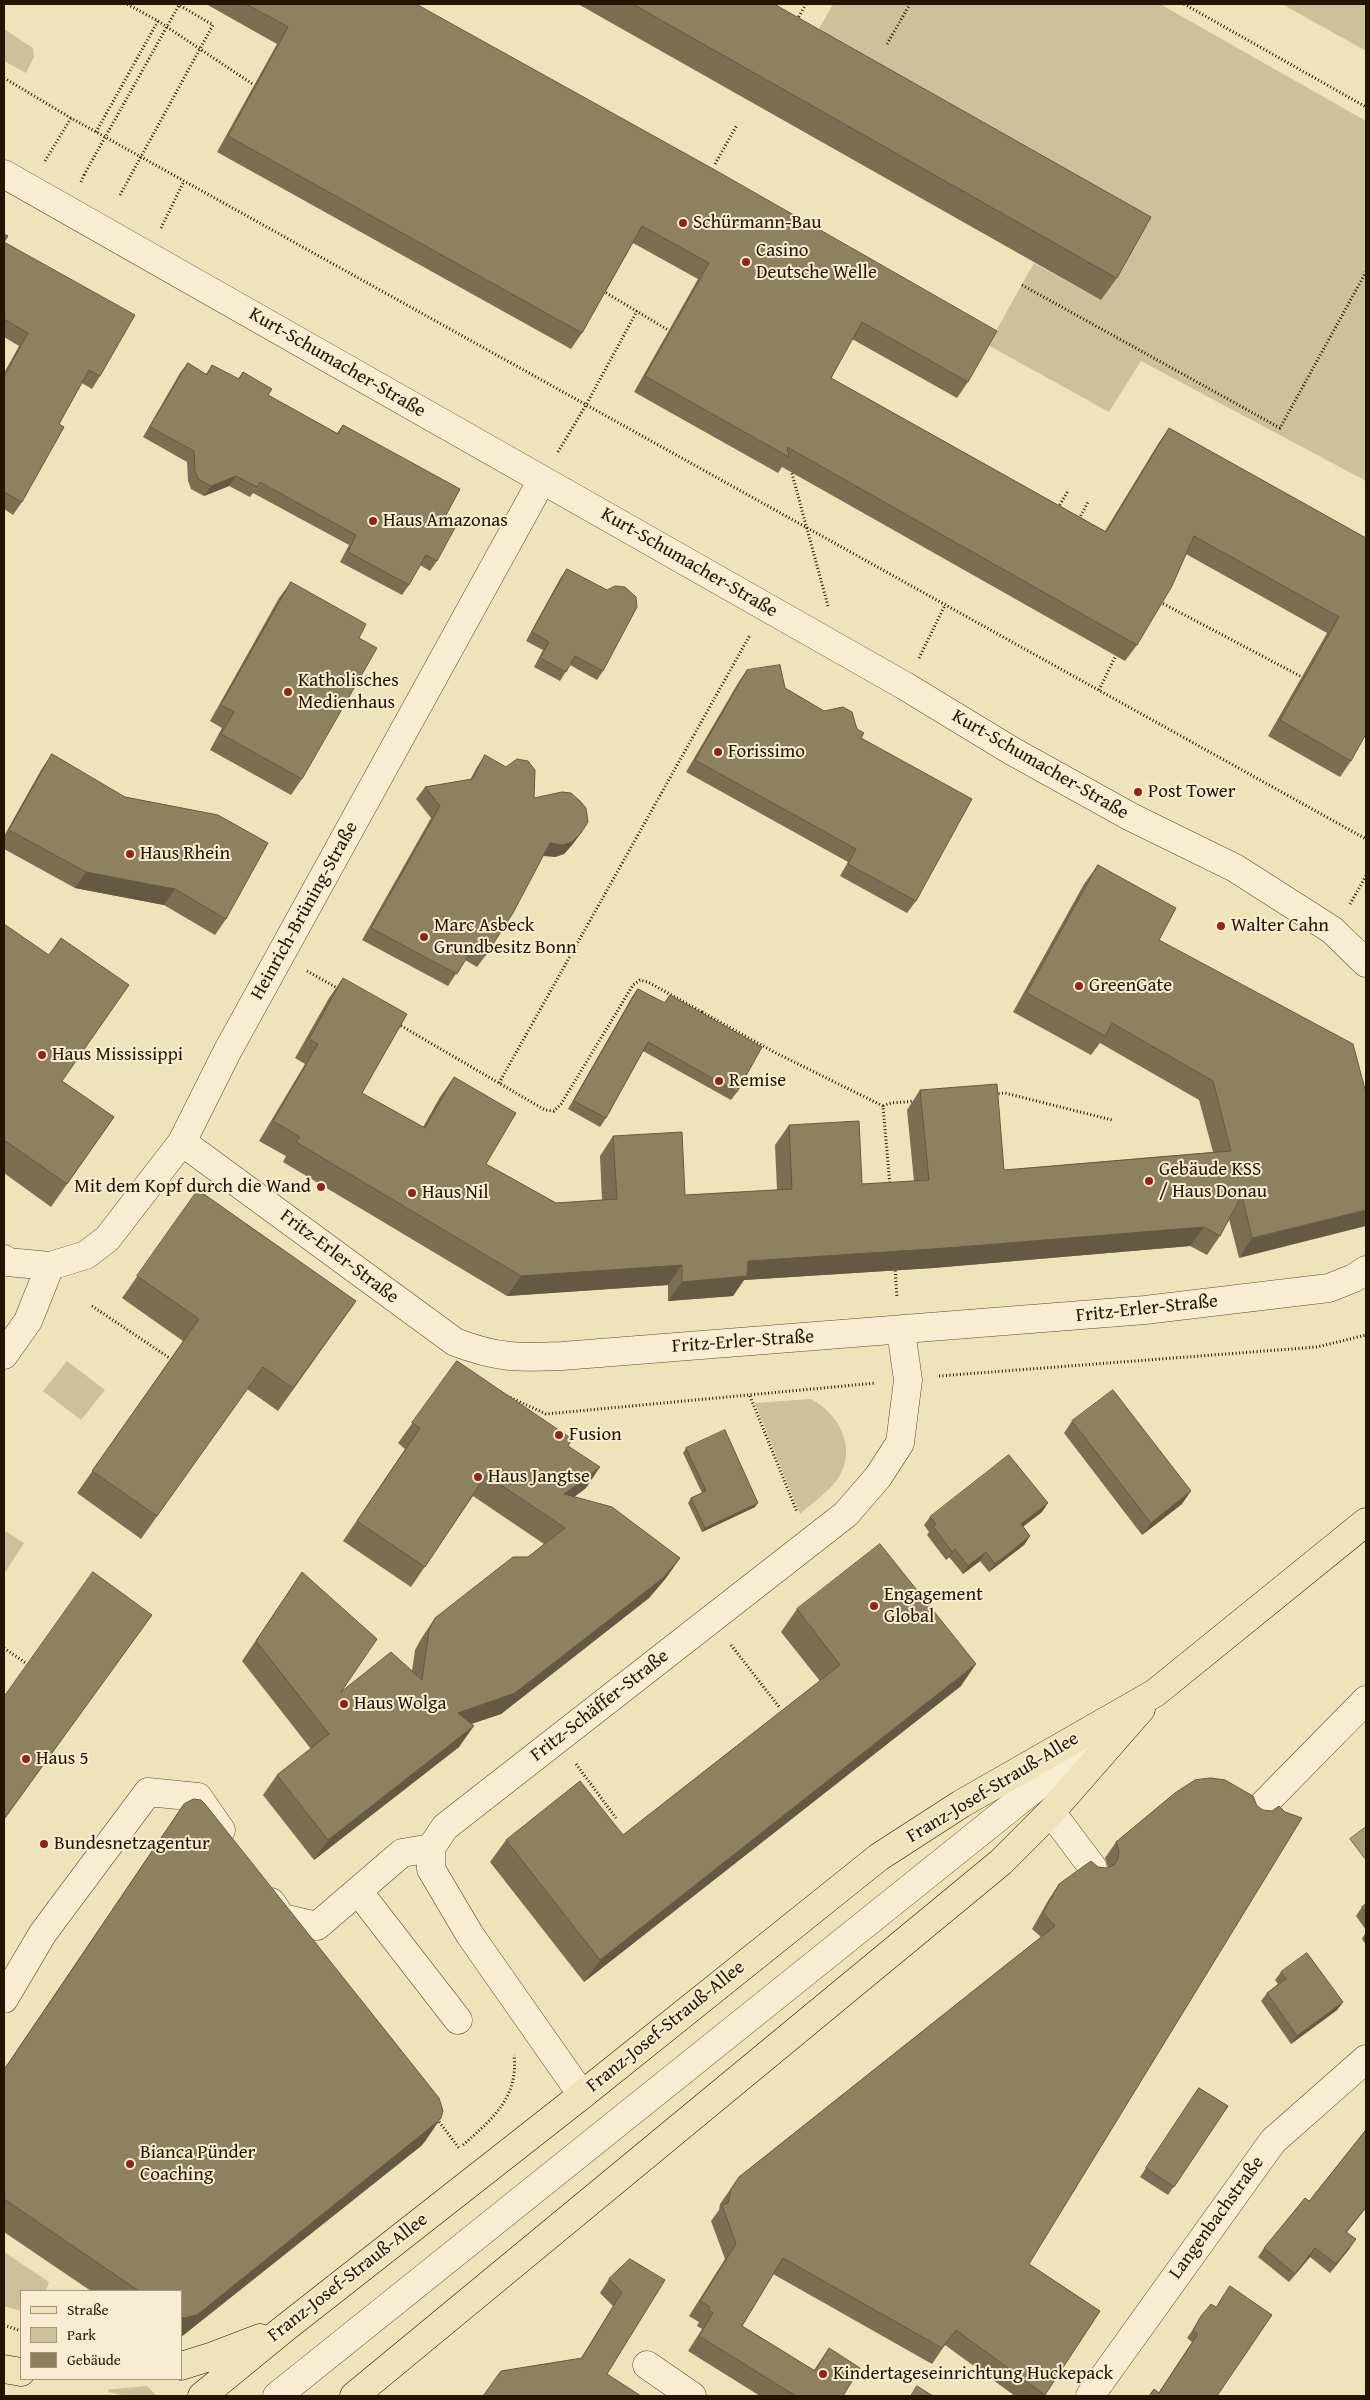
<!DOCTYPE html>
<html>
<head>
<meta charset="utf-8">
<style>
	body { margin:0 }
	#map { position:relative; width:1370px; height:2400px; overflow:hidden; background:#f1e3b9; font-family:"Gentium Book Plus",serif }
	canvas { display:block }
	.frame { position:absolute; inset:0; border:5px solid #241400; pointer-events:none }
	.legend { position:absolute; left:20px; top:2290px; width:162px; height:90px; box-sizing:border-box; background:#f6edd2; border:1px solid #a2967e; margin:0; padding:6px 9px; list-style:none; font-size:15px; color:#241400 }
	.legend li { display:flex; align-items:center; gap:10px; height:25px }
	.legend b { width:25px; border:1px solid #a2967e }
</style>
</head>
<body>
<div id="map">
<canvas width="1370" height="2400"></canvas>
<div class="frame"></div>
<ul class="legend">
<li><b style="height:6px;background:#f1e3b9"></b>Straße</li>
<li><b style="height:14px;background:#cec09a"></b>Park</li>
<li><b style="height:14px;background:#8f8060"></b>Gebäude</li>
</ul>
</div>
<script>
const c = document.querySelector('canvas').getContext('2d');
c.lineJoin = 'round';
function fill(path, color) { c.fillStyle = color; c.fill(path, 'evenodd'); }
function strokePath(path, color, width, dash) { c.strokeStyle = color; c.lineWidth = width; c.lineCap = dash ? 'butt' : 'round'; c.setLineDash(dash || []); c.stroke(path); }
function write(font, color, halo, rows, align = 'center') {
  c.font = font + ' "Gentium Book Plus",serif'; c.lineWidth = 4; c.setLineDash([]); c.textBaseline = 'middle'; c.strokeStyle = halo; c.fillStyle = color; for (const [text, x, y, turn = 0] of rows) {
    c.save(); c.translate(x, y); c.rotate((+turn || 0) * Math.PI / 180); c.textAlign = isNaN(turn) ? turn : align; if (halo) c.strokeText(text, 0, 0); c.fillText(text, 0, 0); c.restore();
  }
}
fill(new Path2D(`
	M 833,4 L 1160,4 L 1366,121 L 1366,481 L 1141,361 L 1109,412 L 988,345 L 1034,263 L 1101,300 L 821,61 L 819,29 Z
	M 1282,4 L 1366,4 L 1366,51 Z
	M 4,29 L 33,48 L 34,57 L 26,73 L 4,61 Z
	M 67,1361 L 105,1390 L 81,1420 L 43,1391 Z
	M 811,1399 C 839,1414 857,1447 839,1477 C 830,1491 812,1503 800,1514 L 755,1403 Z
	M 4,1530 L 24,1543 L 4,1574 Z
	M 4,2252 L 49,2282 L 46,2291 L 21,2291 L 21,2311 L 4,2306 Z
	M 147,2386 L 157,2396 L 126,2396 L 108,2392 L 109,2389 L 113,2389 Z`), '#cec09a');
const water = new Path2D(`
	M 1366,1827 L 1366,1860 L 1350,1839 Z`);
fill(water, '#ab9d7a');
strokePath(water, '#756649', 1);
const minor = new Path2D(`
	M 4,174 L 905,686 L 1012,751 L 1131,817 L 1235,868 L 1332,930 L 1366,963
	M 182,1142 L 455,1342 C 497,1358 518,1358 562,1356 L 1145,1310 L 1329,1288 L 1354,1278 L 1366,1270
	M 4,1259 L 7,1262 L 50,1266 L 86,1255 L 107,1239 L 182,1142 L 227,1052 L 542,480
	M 4,1355 L 28,1321 L 50,1266
	M 1257,1811 L 1366,1700
	M 1051,1812 L 1093,1868
	M 358,1891 L 458,2020
	M 271,1902 L 282,1918 L 317,1926 L 402,1853 L 431,1848
	M 4,1999 L 43,1933 L 148,1792 L 198,1797 L 221,1830
	M 582,2095 L 470,1935 L 431,1869 L 431,1848 L 445,1827 L 846,1514 L 878,1477 L 900,1443 L 908,1380 L 901,1331
	M 647,2365 L 692,2396
	M 277,2396 L 1106,1731
	M 1090,2396 L 1273,2141 L 1366,2059`);
const major = new Path2D(`
	M 181,2366 L 213,2356 L 260,2338
	M 4,2369 L 21,2372
	M 202,2396 L 285,2328 L 582,2095 L 879,1857 L 961,1804 L 1155,1693 L 1366,1522
	M 354,2396 L 1001,1862 L 1051,1812 L 1141,1709`);
strokePath(minor, '#57482e', 29);
strokePath(major, '#241400', 29);
strokePath(new Path2D(`
	M 1184,4 L 1366,107
	M 797,20 L 806,4
	M 158,21 L 254,85
	M 887,44 L 910,4
	M 4,78 L 71,118 L 1366,839
	M 96,132 L 158,21 L 127,4
	M 45,161 L 71,118
	M 715,164 L 737,125
	M 81,182 L 84,175
	M 161,228 L 184,181
	M 1022,285 L 1280,428 L 1366,272
	M 603,291 L 668,330
	M 558,452 L 586,405 L 637,311
	M 791,470 L 828,606
	M 1058,508 L 1068,491
	M 1079,519 L 1088,502
	M 1160,602 L 1302,677
	M 919,658 L 945,605
	M 1099,690 L 1116,655
	M 1350,904 L 1366,876
	M 307,971 L 339,989
	M 702,1012 L 774,1052 L 883,1106
	M 398,1024 L 545,1110 L 554,1111 L 561,1104 L 633,985 L 640,980 L 648,982 L 702,1012 L 701,1016
	M 499,1083 L 750,635
	M 995,1094 L 1005,1093 L 1112,1120
	M 890,1186 L 883,1106 L 891,1103 L 916,1101
	M 895,1267 L 897,1298
	M 92,1306 L 171,1359
	M 939,1376 L 1317,1347 L 1366,1335
	M 507,1396 L 546,1414 L 876,1383
	M 750,1396 L 797,1512
	M 731,1645 L 780,1708
	M 4,1648 L 27,1664
	M 576,1764 L 616,1818
	M 437,2119 L 459,2148
	M 463,2145 C 491,2120 519,2098 514,2055
	M 4,2325 L 21,2331`), '#241400', 3, [1, 2.5]);
strokePath(minor, '#f6edd2', 28);
strokePath(major, '#f1e3b9', 28);
strokePath(new Path2D(`
	M 84,175 L 179,5 L 213,25 L 120,195`), '#241400', 3, [1, 2.5]);
fill(new Path2D(`
	M 206,4 L 416,4 L 968,382 L 957,398 L 852,339 L 831,378 L 1105,531 L 1158,444 L 1169,428 L 1366,538 L 1351,761 L 1340,777 L 1268,736 L 1327,633 L 1186,554 L 1137,645 L 1125,661 L 782,467 L 778,473 L 634,392 L 698,279 L 633,243 L 582,333 L 571,349 L 217,152 L 277,44 Z
	M 578,4 L 774,4 L 1117,278 L 1101,300 Z
	M 4,234 L 4,242 L 100,376 L 92,389 L 82,383 L 59,424 L 22,502 L 13,515 L 4,509 L 4,373 L 19,346 L 4,337 Z
	M 188,363 L 206,374 L 212,365 L 238,379 L 243,372 L 268,395 L 337,433 L 343,425 L 445,517 L 437,561 L 430,571 L 420,565 L 409,585 L 402,595 L 340,562 L 349,545 L 253,493 L 250,497 L 229,486 L 204,496 L 191,489 L 188,481 L 187,462 L 143,437 L 180,373 Z
	M 567,569 L 607,590 L 603,671 L 597,680 L 570,665 L 560,681 L 534,667 L 543,650 L 526,641 L 561,577 Z
	M 291,582 L 302,779 L 291,795 L 210,750 L 222,728 L 210,721 L 279,598 Z
	M 747,670 L 785,688 L 824,711 L 857,729 L 861,738 L 916,901 L 907,913 L 840,876 L 848,862 L 686,772 L 738,683 Z
	M 52,754 L 226,919 L 215,935 L 164,905 L 75,888 L 4,849 L 4,836 L 41,770 Z
	M 485,755 L 534,798 L 581,833 L 572,845 L 564,854 L 555,857 L 543,856 L 486,955 L 477,967 L 465,960 L 448,986 L 362,940 L 431,818 L 416,799 L 425,787 L 470,780 L 477,767 Z
	M 1098,865 L 1159,940 L 1366,1093 L 1239,1258 L 1229,1219 L 1220,1236 L 1207,1255 L 1190,1246 L 933,1268 L 744,1280 L 733,1296 L 668,1301 L 668,1285 L 507,1296 L 283,1162 L 286,1156 L 259,1141 L 305,1064 L 295,1058 L 329,998 L 343,978 L 362,1093 L 423,1127 L 440,1097 L 454,1077 L 486,1164 L 556,1203 L 602,1200 L 600,1156 L 613,1136 L 685,1195 L 777,1190 L 775,1145 L 789,1125 L 862,1184 L 914,1181 L 907,1110 L 920,1090 L 1004,1170 L 1213,1152 L 1199,1100 L 1100,1043 L 1091,1055 L 1013,1012 L 1084,884 Z
	M 4,924 L 62,1081 L 114,1117 L 51,1207 L 4,1173 Z
	M 638,989 L 664,1003 L 670,995 L 737,1092 L 731,1100 L 643,1051 L 606,1118 L 600,1127 L 568,1109 L 632,997 Z
	M 198,1190 L 356,1301 L 278,1411 L 247,1389 L 141,1539 L 77,1493 L 183,1341 L 122,1298 Z
	M 457,1361 L 568,1446 L 586,1488 L 574,1497 L 680,1558 L 666,1578 L 649,1598 L 501,1714 L 471,1724 L 459,1747 L 314,1860 L 263,1795 L 277,1775 L 311,1749 L 242,1661 L 302,1572 L 341,1692 L 412,1671 L 415,1650 L 421,1639 L 435,1618 L 528,1557 L 544,1544 L 473,1496 L 411,1587 L 343,1541 L 405,1449 L 398,1443 Z
	M 1072,1421 L 1182,1504 L 1142,1535 L 1064,1433 Z
	M 686,1448 L 755,1507 L 702,1532 L 688,1503 L 691,1498 L 702,1493 L 683,1453 Z
	M 1042,1512 L 1023,1526 L 1030,1536 L 1024,1545 L 989,1572 L 980,1561 L 963,1574 L 949,1557 L 946,1560 L 927,1535 L 929,1532 L 924,1525 L 930,1517 Z
	M 797,1609 L 961,1686 L 584,1982 L 490,1862 L 506,1840 L 623,1835 L 820,1681 L 781,1632 Z
	M 1175,1793 L 1029,2264 L 1100,2311 L 1044,2396 L 1015,2396 L 945,2345 L 932,2364 L 773,2274 L 742,2326 L 814,2370 L 829,2348 L 843,2396 L 760,2396 L 688,2351 L 702,2329 L 697,2326 L 699,2322 L 689,2316 L 725,2259 L 711,2221 L 719,2210 L 720,2204 L 739,2177 L 1041,1937 L 1032,1929 L 1049,1899 L 1059,1884 L 1098,1867 L 1106,1868 L 1108,1867 L 1105,1858 L 1116,1842 Z
	M 184,1804 L 426,2140 L 421,2146 L 181,2337 L 181,2291 L 91,2291 L 4,2232 L 4,2069 Z
	M 1366,1904 L 1366,1930 L 1356,1916 L 1362,1907 Z
	M 1366,1932 L 1366,1945 L 1362,1939 Z
	M 1281,1972 L 1343,2002 L 1337,2010 L 1291,2044 L 1261,2001 L 1267,1993 L 1278,1984 L 1275,1980 Z
	M 1199,2088 L 1228,2106 L 1168,2195 L 1140,2177 Z
	M 1366,2130 L 1366,2208 L 1347,2232 L 1350,2248 L 1330,2273 L 1310,2257 L 1289,2282 L 1258,2257 L 1264,2248 L 1309,2201 Z
	M 630,2259 L 607,2374 L 581,2358 L 613,2306 L 600,2293 L 609,2279 Z
	M 1196,2325 L 1217,2396 L 1159,2392 L 1192,2342 L 1187,2338 Z`), '#7b6e53');
fill(new Path2D(`
	M 236,476 L 229,486 L 204,496 L 211,486 Z
	M 581,833 L 572,845 L 564,854 L 555,857 L 542,855 L 550,843 Z
	M 86,872 L 175,889 L 164,905 L 75,888 Z
	M 1366,1210 L 1366,1226 L 1239,1258 L 1252,1238 Z
	M 1204,1227 L 1190,1246 L 933,1268 L 744,1280 L 733,1296 L 668,1301 L 682,1282 L 748,1261 Z
	M 682,1265 L 668,1285 L 507,1296 L 521,1276 Z
	M 600,1467 L 586,1488 L 550,1515 L 564,1494 Z
	M 1191,1491 L 1182,1504 L 1142,1535 L 1151,1523 Z
	M 758,1503 L 755,1507 L 702,1532 L 705,1528 Z
	M 1048,1503 L 1042,1512 L 1015,1533 L 1021,1524 Z
	M 1030,1536 L 1024,1545 L 989,1572 L 995,1564 Z
	M 955,1549 L 949,1557 L 946,1560 L 952,1552 Z
	M 986,1552 L 980,1561 L 963,1574 L 968,1566 Z
	M 680,1558 L 666,1578 L 649,1598 L 501,1714 L 444,1733 L 458,1713 Z
	M 152,1615 L 135,1638 L 4,1820 L 4,1819 Z
	M 976,1664 L 961,1686 L 584,1982 L 600,1960 Z
	M 474,1726 L 459,1747 L 314,1860 L 328,1840 Z
	M 1343,2002 L 1337,2010 L 1291,2044 L 1297,2036 Z
	M 441,2118 L 426,2140 L 421,2146 L 181,2337 L 181,2317 Z
	M 1366,2207 L 1366,2208 L 1340,2240 L 1346,2232 Z
	M 1356,2239 L 1350,2248 L 1330,2273 L 1336,2264 Z
	M 1315,2248 L 1310,2257 L 1289,2282 L 1295,2274 Z`), '#645a43');
const building = new Path2D(`
	M 246,4 L 416,4 L 715,170 L 997,331 L 968,382 L 862,322 L 831,378 L 1106,532 L 1169,428 L 1366,538 L 1366,734 L 1351,761 L 1280,720 L 1339,617 L 1194,536 L 1172,586 L 1137,645 L 787,447 L 789,457 L 645,376 L 709,263 L 642,226 L 582,333 L 228,136 L 288,27 Z
	M 633,4 L 774,4 L 1151,217 L 1117,278 Z
	M 4,234 L 8,236 L 4,242 L 135,315 L 100,376 L 89,370 L 59,424 L 64,427 L 22,502 L 4,492 L 4,376 L 28,333 L 4,319 Z
	M 188,363 L 207,375 L 212,365 L 239,379 L 243,372 L 272,389 L 268,395 L 338,434 L 343,425 L 460,489 L 445,517 L 457,524 L 437,561 L 426,555 L 409,585 L 348,552 L 356,535 L 260,482 L 257,487 L 236,476 L 211,486 L 198,479 L 195,471 L 194,451 L 150,427 Z
	M 567,569 L 607,590 L 615,586 L 625,587 L 636,597 L 637,607 L 603,671 L 575,656 L 566,672 L 540,658 L 549,642 L 532,632 Z
	M 291,582 L 366,624 L 359,638 L 377,648 L 302,779 L 221,734 L 234,712 L 221,705 Z
	M 780,665 L 785,688 L 824,711 L 843,707 L 852,712 L 857,729 L 864,733 L 861,738 L 972,799 L 916,901 L 848,864 L 856,849 L 695,760 L 747,670 Z
	M 52,754 L 125,797 L 218,815 L 268,843 L 226,919 L 175,889 L 86,872 L 9,830 Z
	M 485,755 L 506,767 L 517,759 L 528,761 L 535,770 L 534,798 L 562,792 L 571,793 L 580,801 L 586,808 L 588,822 L 581,833 L 572,842 L 563,845 L 550,843 L 513,913 L 486,955 L 473,947 L 457,974 L 371,928 L 440,806 L 425,787 L 472,779 Z
	M 1098,865 L 1176,908 L 1159,940 L 1353,1044 L 1366,1093 L 1366,1210 L 1252,1238 L 1242,1195 L 1220,1236 L 1204,1227 L 946,1248 L 748,1261 L 747,1276 L 682,1282 L 682,1265 L 521,1276 L 296,1142 L 300,1137 L 273,1121 L 318,1044 L 309,1039 L 343,978 L 407,1014 L 362,1093 L 425,1128 L 454,1077 L 516,1113 L 486,1164 L 556,1203 L 617,1199 L 613,1136 L 682,1132 L 685,1195 L 792,1189 L 789,1125 L 859,1121 L 862,1184 L 929,1180 L 920,1090 L 997,1084 L 1004,1170 L 1231,1151 L 1213,1081 L 1112,1023 L 1105,1036 L 1027,993 Z
	M 4,924 L 49,955 L 61,938 L 129,985 L 62,1081 L 114,1117 L 67,1184 L 4,1140 Z
	M 638,989 L 665,1003 L 670,995 L 762,1047 L 737,1092 L 648,1042 L 606,1118 L 574,1101 Z
	M 198,1190 L 356,1301 L 293,1388 L 263,1367 L 157,1516 L 92,1471 L 199,1319 L 137,1276 Z
	M 457,1361 L 572,1439 L 568,1446 L 600,1467 L 564,1494 L 612,1507 L 680,1558 L 663,1578 L 515,1693 L 458,1713 L 474,1726 L 328,1840 L 277,1775 L 329,1734 L 256,1641 L 302,1572 L 377,1639 L 341,1692 L 391,1652 L 422,1680 L 429,1630 L 435,1618 L 513,1557 L 528,1557 L 565,1528 L 486,1475 L 425,1567 L 357,1521 L 420,1428 L 412,1423 Z
	M 1113,1390 L 1191,1491 L 1151,1523 L 1072,1421 Z
	M 725,1430 L 758,1503 L 705,1528 L 691,1498 L 706,1491 L 686,1448 Z
	M 1009,1455 L 1048,1503 L 1021,1524 L 1030,1536 L 1013,1550 L 995,1564 L 986,1552 L 968,1566 L 955,1549 L 952,1552 L 933,1526 L 936,1524 L 930,1517 Z
	M 880,1544 L 976,1664 L 600,1960 L 506,1840 L 580,1781 L 623,1835 L 840,1665 L 797,1609 Z
	M 93,1572 L 152,1615 L 4,1819 L 4,1697 Z
	M 1211,1778 L 1225,1780 L 1253,1796 L 1257,1806 L 1263,1810 L 1272,1811 L 1279,1806 L 1285,1812 L 1302,1818 L 1029,2264 L 1100,2311 L 1045,2395 L 956,2330 L 942,2348 L 783,2258 L 742,2326 L 815,2371 L 829,2348 L 860,2368 L 843,2396 L 796,2396 L 699,2336 L 713,2313 L 708,2310 L 710,2307 L 700,2301 L 736,2244 L 722,2205 L 728,2203 L 731,2189 L 739,2177 L 1055,1926 L 1043,1913 L 1059,1884 L 1091,1861 L 1098,1867 L 1106,1868 L 1114,1865 L 1118,1859 L 1119,1851 L 1116,1842 L 1175,1793 L 1195,1780 Z
	M 194,1799 L 201,1800 L 205,1804 L 439,2098 L 443,2111 L 441,2118 L 436,2123 L 197,2315 L 184,2318 L 181,2317 L 181,2291 L 139,2291 L 4,2199 L 4,2070 L 184,1804 Z
	M 1366,1904 L 1366,1913 L 1362,1907 Z
	M 1307,1953 L 1343,2002 L 1297,2036 L 1267,1993 L 1286,1979 L 1281,1972 Z
	M 1199,2088 L 1228,2106 L 1174,2187 L 1146,2168 Z
	M 1366,2130 L 1366,2207 L 1346,2232 L 1356,2239 L 1336,2264 L 1315,2248 L 1295,2274 L 1264,2248 L 1305,2198 L 1309,2201 Z
	M 630,2259 L 665,2280 L 607,2374 L 641,2396 L 483,2396 L 501,2371 L 582,2358 L 622,2292 L 609,2279 Z
	M 1230,2286 L 1272,2315 L 1217,2396 L 1149,2396 L 1154,2389 L 1159,2393 L 1198,2334 L 1193,2330 L 1201,2316 L 1211,2304 L 1216,2307 Z
	M 917,2386 L 933,2396 L 911,2396 Z`);
fill(building, '#8f8060');
strokePath(building, '#645a43', 1);
for (const [x, y, r, color] of [
	[683,223,5,"#8f2418"],
	[746,262,5,"#8f2418"],
	[373,521,5,"#8f2418"],
	[288,692,5,"#8f2418"],
	[718,752,5,"#8f2418"],
	[1138,792,5,"#8f2418"],
	[130,854,5,"#8f2418"],
	[1221,926,5,"#8f2418"],
	[424,937,5,"#8f2418"],
	[1079,986,5,"#8f2418"],
	[42,1055,5,"#8f2418"],
	[719,1081,5,"#8f2418"],
	[1149,1181,5,"#8f2418"],
	[321,1187,5,"#8f2418"],
	[412,1193,5,"#8f2418"],
	[559,1435,5,"#8f2418"],
	[478,1477,5,"#8f2418"],
	[874,1606,5,"#8f2418"],
	[344,1704,5,"#8f2418"],
	[26,1759,5,"#8f2418"],
	[44,1844,5,"#8f2418"],
	[130,2164,5,"#8f2418"],
	[823,2374,5,"#8f2418"]
]) { const dot = new Path2D(); dot.arc(x, y, r, 0, 2 * Math.PI); c.fillStyle = color; c.fill(dot); strokePath(dot, '#f6edd2', 2); }
write('19px', '#241400', '#f6edd2', [
	["Schürmann-Bau",693,223],
	["Casino",756,251],
	["Deutsche Welle",756,273],
	["Haus Amazonas",383,521],
	["Katholisches",298,681],
	["Medienhaus",298,703],
	["Forissimo",728,752],
	["Post Tower",1148,792],
	["Haus Rhein",140,854],
	["Marc Asbeck",434,926],
	["Grundbesitz Bonn",434,948],
	["Walter Cahn",1231,926],
	["GreenGate",1089,986],
	["Haus Mississippi",52,1055],
	["Remise",729,1081],
	["Gebäude KSS",1159,1170],
	["/ Haus Donau",1159,1192],
	["Mit dem Kopf durch die Wand",311,1187,"right"],
	["Haus Nil",422,1193],
	["Fusion",569,1435],
	["Haus Jangtse",488,1477],
	["Engagement",884,1595],
	["Global",884,1617],
	["Haus Wolga",354,1704],
	["Haus 5",36,1759],
	["Bundesnetzagentur",54,1844],
	["Bianca Pünder",140,2153],
	["Coaching",140,2175],
	["Kindertageseinrichtung Huckepack",833,2374]
], 'left');
write('19px', '#241400', '#f6edd2', [
	["Kurt-Schumacher-Straße",337,363,30],
	["Kurt-Schumacher-Straße",689,563,30],
	["Kurt-Schumacher-Straße",1040,765,30],
	["Heinrich-Brüning-Straße",305,911,-61],
	["Fritz-Erler-Straße",339,1257,37],
	["Fritz-Erler-Straße",1147,1309,-6],
	["Fritz-Erler-Straße",743,1342,-4],
	["Fritz-Schäffer-Straße",600,1706,-38],
	["Franz-Josef-Strauß-Allee",993,1788,-31],
	["Franz-Josef-Strauß-Allee",666,2027,-39],
	["Langenbachstraße",1217,2218,-54],
	["Franz-Josef-Strauß-Allee",348,2278,-38]
]);
</script>
</body>
</html>
